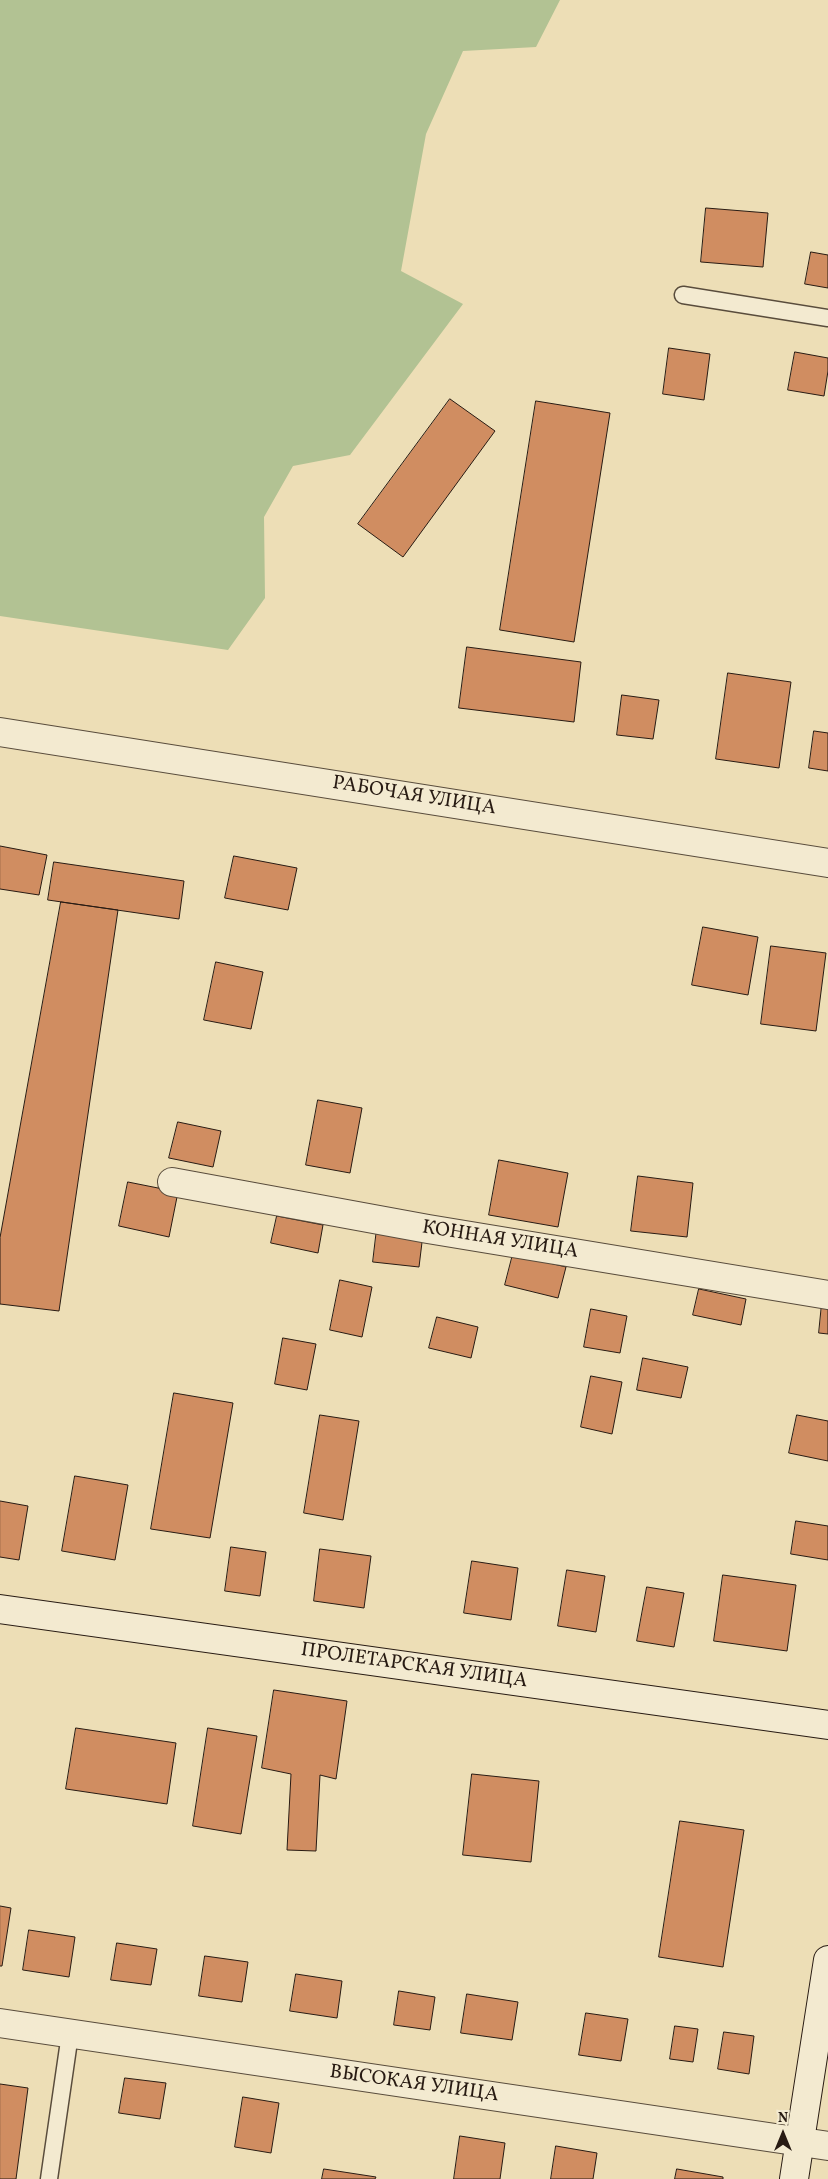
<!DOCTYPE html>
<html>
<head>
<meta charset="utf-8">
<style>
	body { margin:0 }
	#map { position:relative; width:828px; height:2179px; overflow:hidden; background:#eddeb6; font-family:Vollkorn,serif }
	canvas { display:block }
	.north { position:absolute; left:758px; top:2109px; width:50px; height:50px; -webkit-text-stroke:4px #f3ead0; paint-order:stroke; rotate:0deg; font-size:14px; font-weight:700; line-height:20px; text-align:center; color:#281b13 }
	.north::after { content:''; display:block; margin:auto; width:18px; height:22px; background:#281b13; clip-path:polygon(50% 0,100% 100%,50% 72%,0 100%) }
</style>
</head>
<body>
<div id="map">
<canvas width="828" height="2179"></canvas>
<div class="north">N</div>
</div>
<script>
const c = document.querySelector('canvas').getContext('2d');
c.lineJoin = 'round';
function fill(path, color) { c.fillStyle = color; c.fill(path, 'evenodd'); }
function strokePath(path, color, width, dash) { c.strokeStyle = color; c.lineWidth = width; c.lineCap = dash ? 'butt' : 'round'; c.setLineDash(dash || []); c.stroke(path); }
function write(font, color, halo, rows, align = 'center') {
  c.font = font + ' Vollkorn,serif'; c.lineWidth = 4; c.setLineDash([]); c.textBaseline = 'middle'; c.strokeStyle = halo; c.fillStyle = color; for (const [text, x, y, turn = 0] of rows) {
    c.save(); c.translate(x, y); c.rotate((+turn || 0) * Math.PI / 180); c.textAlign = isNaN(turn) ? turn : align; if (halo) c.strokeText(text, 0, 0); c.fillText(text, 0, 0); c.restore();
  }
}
fill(new Path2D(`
	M 0,0 L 560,0 L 536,47 L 463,51 L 426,134 L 401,271 L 463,304 L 350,455 L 293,466 L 264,517 L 265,598 L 228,650 L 0,616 Z`), '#b2c293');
const building = new Path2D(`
	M 706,208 L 768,213 L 763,267 L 701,262 Z
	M 811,252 L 828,255 L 828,288 L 805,284 Z
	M 669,348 L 710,354 L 704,400 L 663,394 Z
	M 795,352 L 828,358 L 828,371 L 824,396 L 788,390 Z
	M 450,399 L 495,431 L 403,557 L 358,524 Z
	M 536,401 L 610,413 L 574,642 L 500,630 Z
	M 467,647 L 581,662 L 574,722 L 459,708 Z
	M 728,673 L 791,682 L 779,768 L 716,759 Z
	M 622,695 L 659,700 L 653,739 L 617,735 Z
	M 814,731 L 828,733 L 828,771 L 809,768 Z
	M 0,846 L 47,855 L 39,895 L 0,889 Z
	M 234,856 L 297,868 L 288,910 L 225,898 Z
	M 54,862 L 184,881 L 179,919 L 48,900 Z
	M 61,902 L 118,910 L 59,1311 L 0,1304 L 0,1238 Z
	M 703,927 L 758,937 L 748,995 L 692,985 Z
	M 771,946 L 826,953 L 816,1031 L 761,1024 Z
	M 216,962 L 263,972 L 251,1029 L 204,1020 Z
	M 318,1100 L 362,1108 L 350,1173 L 306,1165 Z
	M 178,1122 L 221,1131 L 213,1167 L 169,1158 Z
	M 499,1160 L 568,1173 L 558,1227 L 489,1215 Z
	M 638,1176 L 693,1183 L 687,1237 L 631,1231 Z
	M 128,1182 L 178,1192 L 169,1237 L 119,1226 Z
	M 277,1216 L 323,1225 L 318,1253 L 271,1243 Z
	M 377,1228 L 423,1234 L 419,1267 L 373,1262 Z
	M 513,1254 L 566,1267 L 558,1298 L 505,1285 Z
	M 340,1280 L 372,1287 L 362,1337 L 330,1330 Z
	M 699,1289 L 746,1299 L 741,1325 L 693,1315 Z
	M 822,1303 L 828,1304 L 828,1334 L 819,1333 Z
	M 591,1309 L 627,1316 L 620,1353 L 584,1347 Z
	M 437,1317 L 478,1327 L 471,1358 L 429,1348 Z
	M 283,1338 L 316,1344 L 307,1390 L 275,1384 Z
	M 643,1358 L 688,1367 L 681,1398 L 637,1390 Z
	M 591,1376 L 622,1382 L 612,1434 L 581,1427 Z
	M 174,1393 L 233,1403 L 210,1538 L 151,1529 Z
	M 320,1415 L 359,1421 L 343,1520 L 304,1513 Z
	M 797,1415 L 828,1421 L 828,1461 L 789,1453 Z
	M 75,1476 L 128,1485 L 115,1560 L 62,1551 Z
	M 0,1501 L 28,1506 L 19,1560 L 0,1557 Z
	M 796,1521 L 828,1526 L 828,1560 L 791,1554 Z
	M 231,1547 L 266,1552 L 260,1596 L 225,1591 Z
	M 320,1549 L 371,1556 L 364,1608 L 314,1601 Z
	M 472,1561 L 518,1568 L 511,1620 L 464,1613 Z
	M 567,1570 L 605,1576 L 596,1632 L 558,1626 Z
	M 723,1575 L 796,1585 L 787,1651 L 714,1641 Z
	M 647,1587 L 684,1593 L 674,1647 L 637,1641 Z
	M 274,1690 L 347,1701 L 336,1779 L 320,1775 L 316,1851 L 287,1850 L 291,1774 L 262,1768 Z
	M 76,1728 L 176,1743 L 167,1804 L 66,1789 Z
	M 208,1728 L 257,1736 L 241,1834 L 193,1826 Z
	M 472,1774 L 539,1781 L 531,1862 L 463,1855 Z
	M 680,1821 L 744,1830 L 723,1967 L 659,1957 Z
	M 0,1906 L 11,1908 L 2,1966 L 0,1966 Z
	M 29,1930 L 75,1937 L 69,1977 L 23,1970 Z
	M 117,1943 L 157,1949 L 151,1985 L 111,1980 Z
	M 205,1956 L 248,1962 L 242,2002 L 199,1996 Z
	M 296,1974 L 342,1981 L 337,2018 L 290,2011 Z
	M 399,1991 L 435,1997 L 430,2030 L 394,2025 Z
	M 467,1994 L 518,2002 L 512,2040 L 461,2033 Z
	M 586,2013 L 628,2019 L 621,2061 L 579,2055 Z
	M 675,2026 L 698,2029 L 693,2062 L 670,2059 Z
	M 724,2032 L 754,2036 L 749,2074 L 718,2069 Z
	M 125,2078 L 166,2083 L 160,2119 L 119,2113 Z
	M 0,2084 L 28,2088 L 16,2179 L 0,2179 Z
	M 243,2097 L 279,2103 L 271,2153 L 235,2147 Z
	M 460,2136 L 505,2143 L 500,2179 L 454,2179 Z
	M 556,2146 L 597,2153 L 593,2179 L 551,2179 Z
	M 324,2169 L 376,2177 L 375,2179 L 322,2179 Z
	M 677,2169 L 723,2177 L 723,2179 L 675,2179 Z`);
fill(building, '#d08d61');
strokePath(building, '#281b13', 1);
const lane = new Path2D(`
	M 683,295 L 828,318
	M 49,2179 L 70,2034`);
const street = new Path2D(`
	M 0,732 L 828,863
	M 172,1182 L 428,1229 L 828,1295
	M 0,2023 L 828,2146`);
const secondary = new Path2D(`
	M 0,1609 L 828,1725
	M 794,2179 L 828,1960`);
strokePath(lane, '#594c3c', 19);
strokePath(street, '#594c3c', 30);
strokePath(secondary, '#281b13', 30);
strokePath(lane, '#f3ead0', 16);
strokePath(street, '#f3ead0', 28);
strokePath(secondary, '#f3ead0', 28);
write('20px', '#281b13', '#f3ead0', [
	["РАБОЧАЯ УЛИЦА",414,797,9],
	["КОННАЯ УЛИЦА",500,1241,9],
	["ПРОЛЕТАРСКАЯ УЛИЦА",414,1667,8],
	["ВЫСОКАЯ УЛИЦА",414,2085,8]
]);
</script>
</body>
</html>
